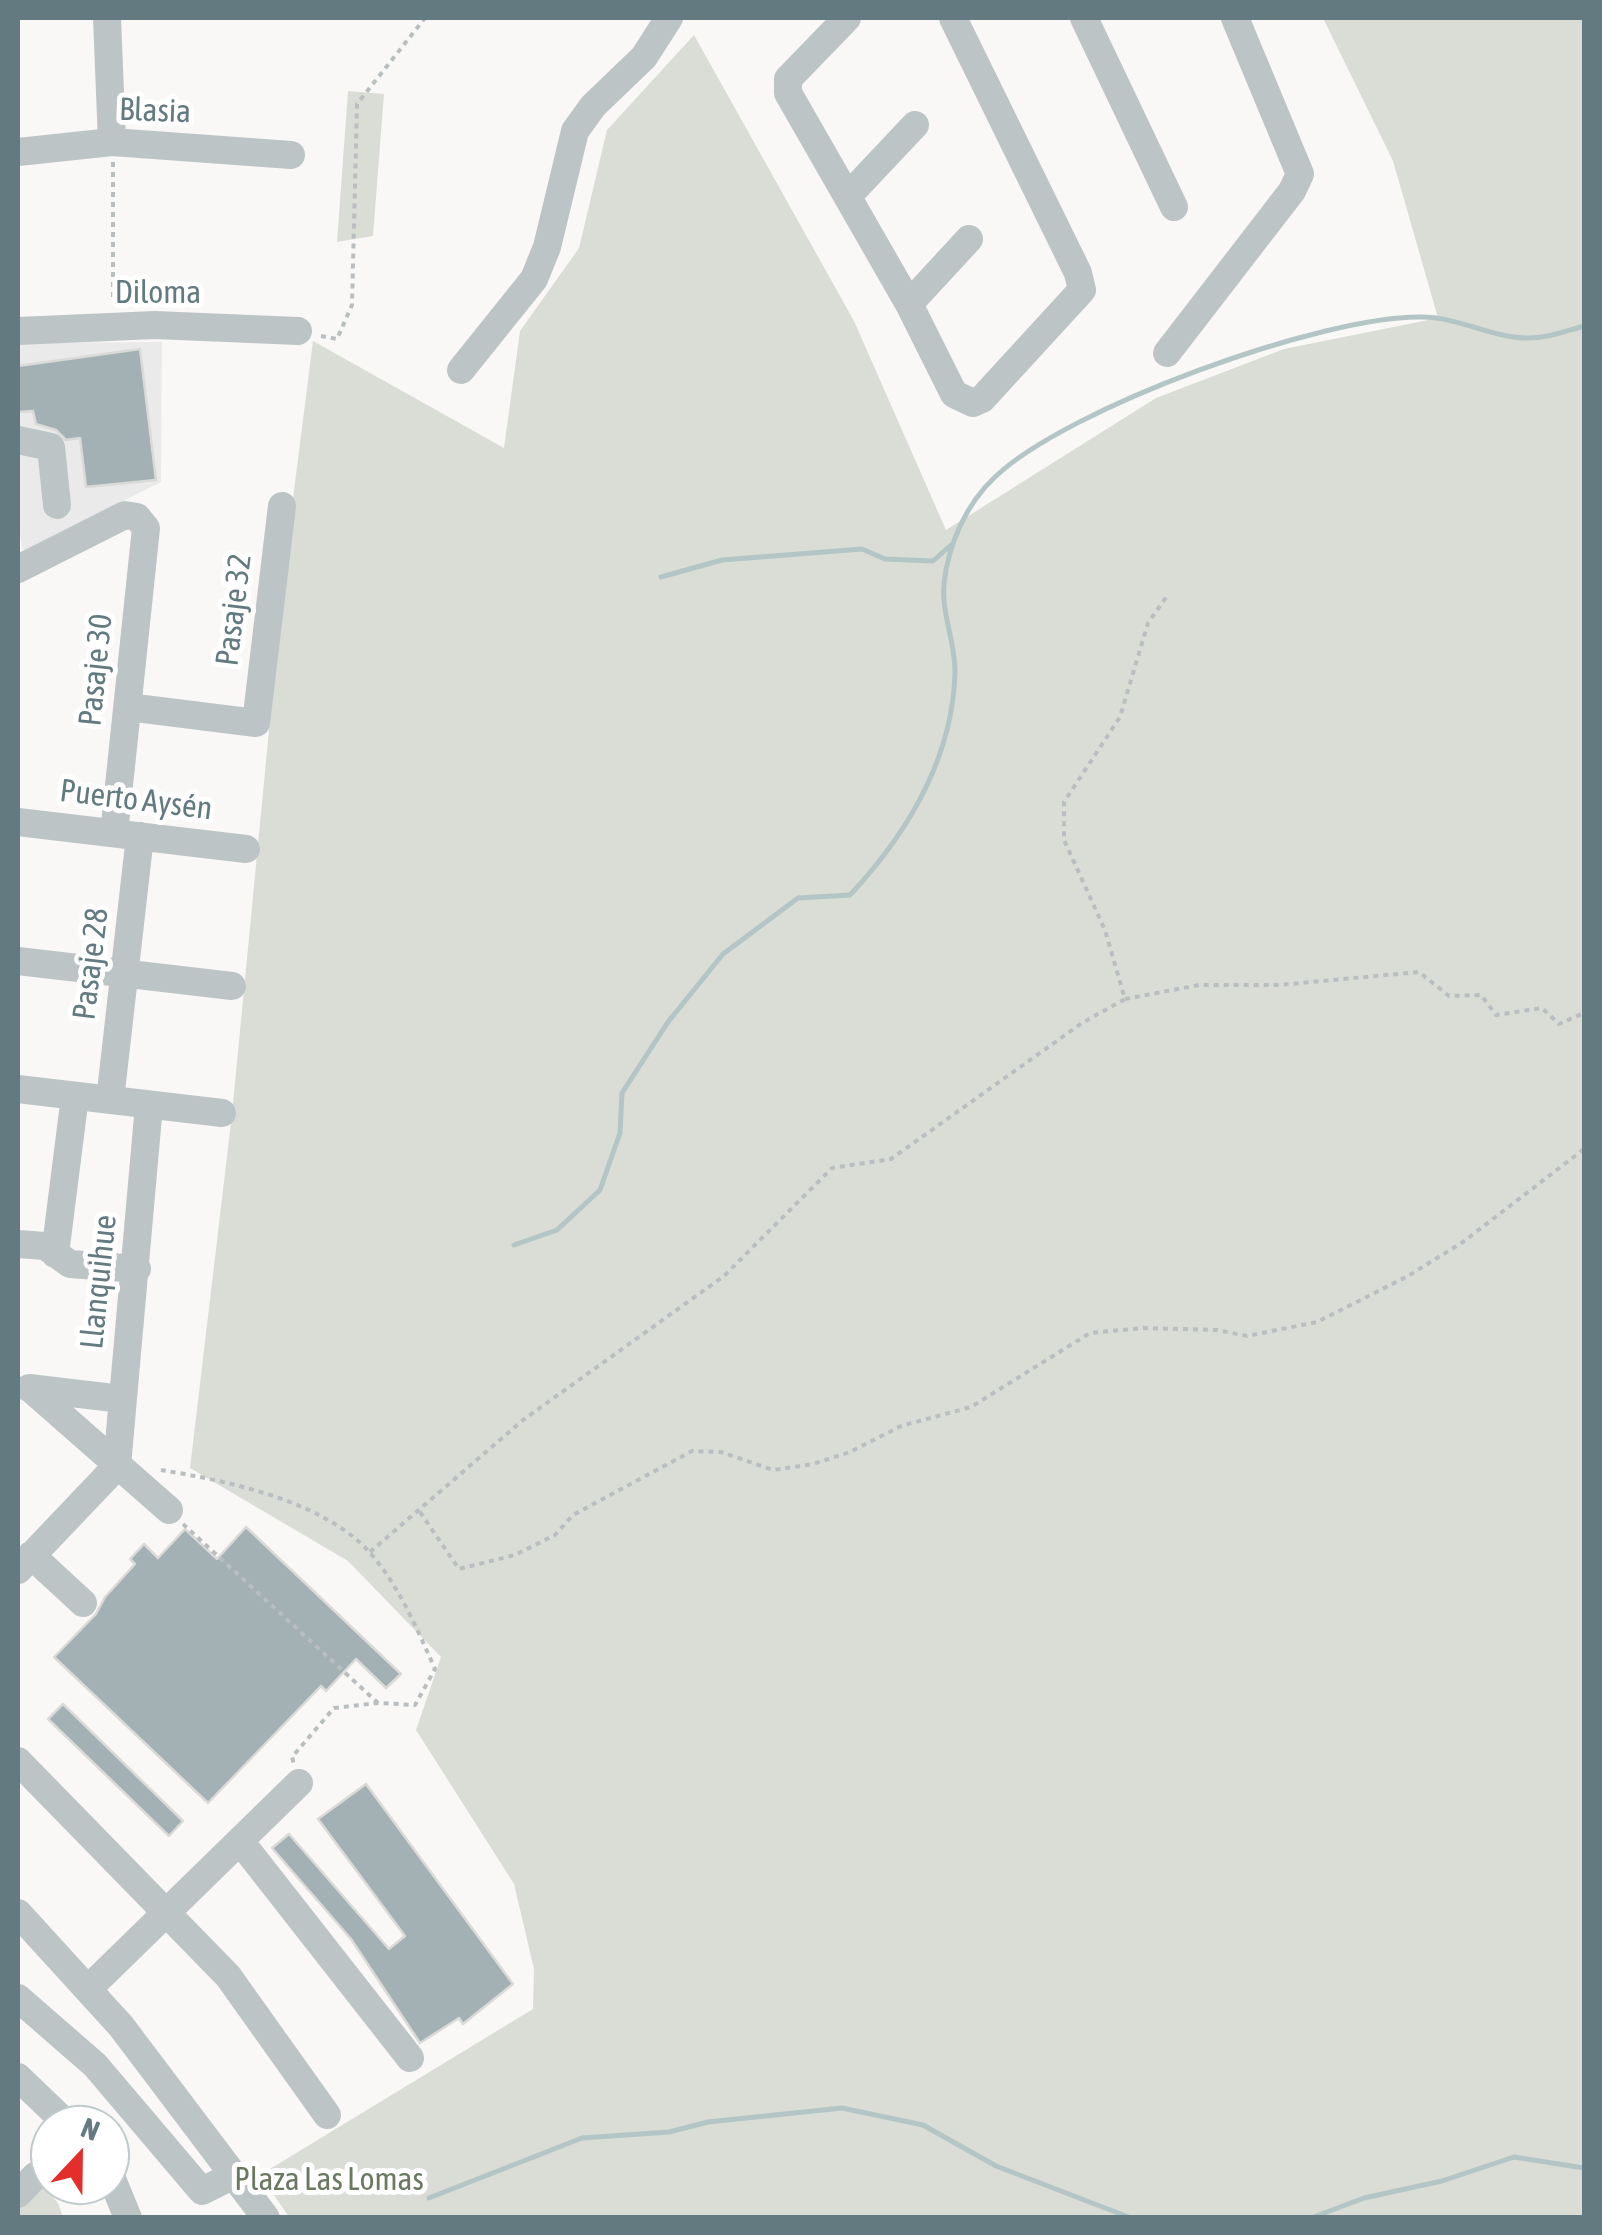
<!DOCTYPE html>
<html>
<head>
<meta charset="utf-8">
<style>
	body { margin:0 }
	#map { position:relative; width:1602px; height:2235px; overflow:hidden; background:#f9f8f6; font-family:"Asap Condensed",sans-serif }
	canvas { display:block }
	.frame { position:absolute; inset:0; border:20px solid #637a81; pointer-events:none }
	.north { position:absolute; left:30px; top:2105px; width:100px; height:100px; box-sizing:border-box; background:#fff; border:2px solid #c1cacd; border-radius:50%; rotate:22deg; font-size:28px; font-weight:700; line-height:40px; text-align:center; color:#637a81 }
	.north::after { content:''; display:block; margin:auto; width:35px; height:45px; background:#e32e2b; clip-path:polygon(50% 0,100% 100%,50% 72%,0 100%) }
</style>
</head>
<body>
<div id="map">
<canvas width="1602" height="2235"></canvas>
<div class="frame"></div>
<div class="north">N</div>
</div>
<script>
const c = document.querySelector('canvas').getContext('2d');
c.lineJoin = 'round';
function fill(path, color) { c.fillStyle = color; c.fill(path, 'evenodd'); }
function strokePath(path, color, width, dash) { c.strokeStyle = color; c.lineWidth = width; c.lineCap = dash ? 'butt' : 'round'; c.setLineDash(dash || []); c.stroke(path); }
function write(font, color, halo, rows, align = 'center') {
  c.font = font + ' "Asap Condensed",sans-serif'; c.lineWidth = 10; c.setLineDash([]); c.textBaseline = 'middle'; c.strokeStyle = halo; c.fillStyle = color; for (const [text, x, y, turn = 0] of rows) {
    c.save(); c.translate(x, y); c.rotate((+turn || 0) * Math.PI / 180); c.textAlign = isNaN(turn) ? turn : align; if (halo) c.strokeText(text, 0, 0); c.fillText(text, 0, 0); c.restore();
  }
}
fill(new Path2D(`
	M 162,342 L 161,482 L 23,551 L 18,524 L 18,343 Z`), '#e9eae9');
fill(new Path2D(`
	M 1323,18 L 1584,18 L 1584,2217 L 289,2217 L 260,2175 L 533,2009 L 534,1969 L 514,1884 L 416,1730 L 441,1657 L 348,1561 L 190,1468 L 232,1114 L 269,730 L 266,711 L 313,341 L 504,448 L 520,331 L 579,248 L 607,130 L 694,35 L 854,321 L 946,530 L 1156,398 L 1284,349 L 1438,318 L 1393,161 Z
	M 348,91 L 384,94 L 373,236 L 337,242 Z
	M 38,2181 L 58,2203 L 63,2217 L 18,2217 L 18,2203 Z`), '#daddd5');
strokePath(new Path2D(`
	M 661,577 L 722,560 L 862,549 L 885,559 L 933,561 L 951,545
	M 514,1245 L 557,1230 L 600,1190 L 620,1133 L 622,1093 L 668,1022 L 723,954 L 798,898 L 850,895 C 907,834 952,759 955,674 C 956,644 941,613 944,584 C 948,545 966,504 995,477 C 1067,408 1323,315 1422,317 C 1457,317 1491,337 1525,338 C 1545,339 1566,331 1584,326
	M 429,2198 L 582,2138 L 669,2132 L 708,2122 L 842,2108 L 923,2125 L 996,2166 L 1131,2218
	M 1311,2218 L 1364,2198 L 1442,2181 L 1514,2157 L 1584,2168`), '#b4c5c6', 5);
const building = new Path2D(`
	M 140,349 L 156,480 L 86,487 L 80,438 L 66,440 L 56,430 L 36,424 L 33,411 L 18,412 L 18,366 Z
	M 246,1527 L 401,1674 L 386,1688 L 356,1659 L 326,1691 L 321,1686 L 208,1803 L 54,1657 L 96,1614 L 105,1597 L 135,1564 L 130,1559 L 144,1544 L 158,1558 L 185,1529 L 217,1559 Z
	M 63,1704 L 183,1821 L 169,1836 L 48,1719 Z
	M 366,1784 L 513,1984 L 463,2024 L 459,2018 L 420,2043 L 351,1939 L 272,1848 L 289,1834 L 389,1949 L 405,1936 L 318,1819 Z`);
fill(building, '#a3b1b4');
strokePath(building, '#dadad8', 2.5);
strokePath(new Path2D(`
	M 113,162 L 113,302
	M 321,336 L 337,339 L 352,305 L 357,104 L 425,18
	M 1125,999 L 1199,985 L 1279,985 L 1419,972 L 1449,996 L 1481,995 L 1496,1015 L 1542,1008 L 1559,1024 L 1584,1013
	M 161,1470 C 228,1481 326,1501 372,1555 C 400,1588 417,1629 435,1669 L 415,1705 L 378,1703 L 334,1708 L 292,1757 L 294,1764
	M 420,1512 L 459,1569 L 515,1555 L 555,1535 L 573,1515 L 692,1451 L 721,1452 L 773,1470 L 813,1464 L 850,1452 L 901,1426 L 971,1407 L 1090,1333 L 1143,1328 L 1217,1330 L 1247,1336 L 1317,1322 L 1408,1276 L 1463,1242 L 1584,1149
	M 183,1524 L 378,1703
	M 370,1552 L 523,1420 L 724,1276 L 832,1168 L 891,1159 L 1082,1023 L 1125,999 L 1105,930 L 1064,840 L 1064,802 L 1120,717 L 1148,623 L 1167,596`), '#b9bec0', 4, [5, 5]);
strokePath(new Path2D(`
	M 107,18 L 112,142
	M 847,18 L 788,79 L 788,93 L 909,304 L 954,394 L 973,403 L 982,399 L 1082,290 L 1078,273 L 953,18
	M 1084,18 L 1174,207
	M 18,152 L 112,142 L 291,155
	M 848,196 L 915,125
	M 909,304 L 969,239
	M 18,331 L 155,325 L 298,331
	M 1167,353 L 1292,191 L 1300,174 L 1235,18
	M 461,370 L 534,279 L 547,247 L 575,131 L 593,106 L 644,57 L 669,18
	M 18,440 L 51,447 L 57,505
	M 18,569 L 125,515 L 137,517 L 146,528 L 114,833
	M 128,707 L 256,723 L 282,506
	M 18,822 L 246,849
	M 18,961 L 232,986
	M 18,1089 L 222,1113
	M 110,1100 L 140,836
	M 18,1244 L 45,1246 L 70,1264 L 137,1269
	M 55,1254 L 75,1096
	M 29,1388 L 122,1399
	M 30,1388 L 169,1510
	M 117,1466 L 149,1105
	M 31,1555 L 83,1603
	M 18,1570 L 117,1466
	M 18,1761 L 228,1976 L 327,2115
	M 240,1841 L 410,2058
	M 18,1913 L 121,2026 L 266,2218
	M 88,1989 L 299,1783
	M 18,1998 L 95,2065 L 202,2191 L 234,2175
	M 18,2077 L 68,2125
	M 110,2174 L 128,2218
	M 18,2194 L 35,2176`), '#bcc4c6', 28);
write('32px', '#637a81', '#fff', [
	["Blasia",155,111,2],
	["Diloma",158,293],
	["Pasaje 32",234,610,-83],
	["Pasaje 30",96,670,-84],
	["Puerto Aysén",136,800,7],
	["Pasaje 28",91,964,-83],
	["Llanquihue",99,1282,-84]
]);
write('32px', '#6b7962', '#fff', [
	["Plaza Las Lomas",329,2180]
]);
</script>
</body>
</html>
